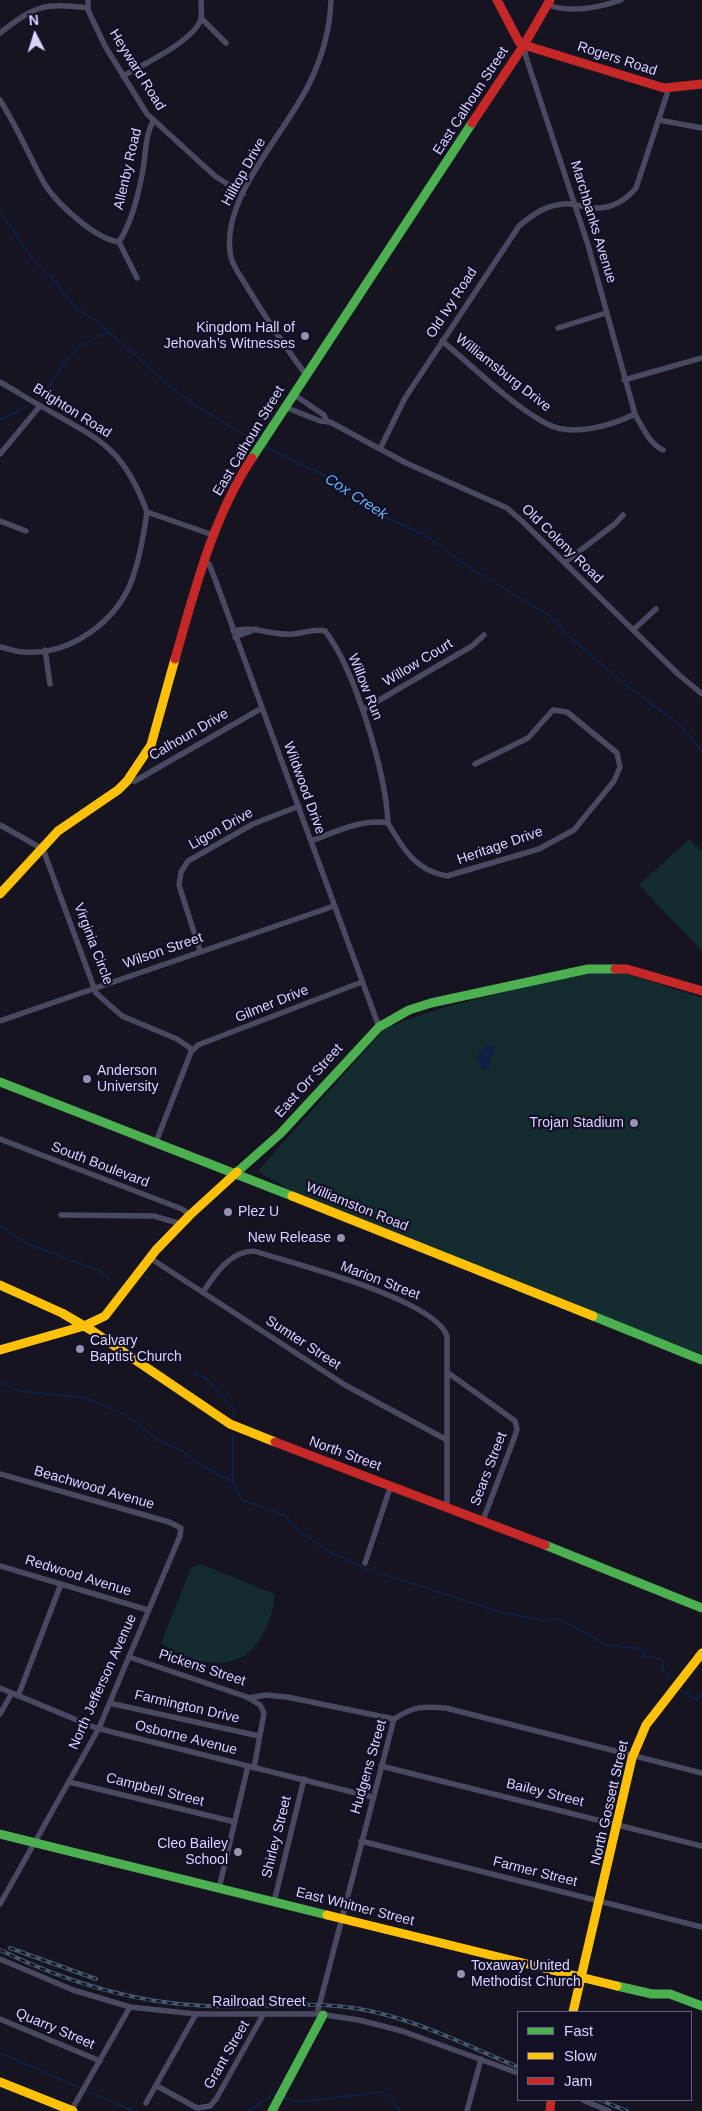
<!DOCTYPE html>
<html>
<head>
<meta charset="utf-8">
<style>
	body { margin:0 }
	#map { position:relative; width:702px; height:2111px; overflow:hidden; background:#161421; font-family:Arial,sans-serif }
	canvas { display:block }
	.legend { position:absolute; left:517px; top:2011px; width:175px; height:90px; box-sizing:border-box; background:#130f26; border:1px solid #625e7d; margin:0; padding:6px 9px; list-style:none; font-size:15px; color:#d9d4ff }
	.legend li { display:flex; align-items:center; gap:10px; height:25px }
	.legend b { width:25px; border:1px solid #625e7d }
	.north { position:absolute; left:10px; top:10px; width:50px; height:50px; -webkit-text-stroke:4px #130f26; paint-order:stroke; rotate:355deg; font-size:14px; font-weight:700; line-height:20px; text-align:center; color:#d9d4ff }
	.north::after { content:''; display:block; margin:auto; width:18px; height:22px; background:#d9d4ff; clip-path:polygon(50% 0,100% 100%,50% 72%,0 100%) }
</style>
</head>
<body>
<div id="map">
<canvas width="702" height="2111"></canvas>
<ul class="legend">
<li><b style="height:6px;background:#4caf50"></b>Fast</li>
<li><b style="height:6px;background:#ffc107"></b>Slow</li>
<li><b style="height:6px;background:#c62828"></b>Jam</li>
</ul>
<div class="north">N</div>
</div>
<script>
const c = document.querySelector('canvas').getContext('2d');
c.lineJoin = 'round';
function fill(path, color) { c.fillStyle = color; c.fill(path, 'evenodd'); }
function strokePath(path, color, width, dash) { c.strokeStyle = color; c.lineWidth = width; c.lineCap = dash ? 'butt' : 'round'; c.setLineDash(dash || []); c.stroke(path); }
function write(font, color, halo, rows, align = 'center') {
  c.font = font + ' Arial,sans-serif'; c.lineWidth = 4.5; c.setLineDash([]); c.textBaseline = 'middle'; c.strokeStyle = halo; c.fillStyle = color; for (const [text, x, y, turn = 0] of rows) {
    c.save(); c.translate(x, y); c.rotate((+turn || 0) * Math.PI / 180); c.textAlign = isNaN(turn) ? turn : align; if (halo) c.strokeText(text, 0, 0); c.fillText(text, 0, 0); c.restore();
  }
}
fill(new Path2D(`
	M 689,839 L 702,851 L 702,951 L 639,885 Z
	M 616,970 L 702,998 L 702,1360 L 317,1206 L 258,1171 L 385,1028 L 438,1009 L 566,976 Z
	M 201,1564 L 274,1594 C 275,1607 269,1621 264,1632 C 242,1677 197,1666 161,1643 L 191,1568 Z`), '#132c2d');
fill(new Path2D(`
	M 487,1044 L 494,1046 L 495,1052 L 490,1057 L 491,1064 L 489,1069 L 482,1069 L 476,1056 Z`), '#0d2144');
strokePath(new Path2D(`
	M 0,211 L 32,259 L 52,278 L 77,309 L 95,320 L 172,388 L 198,407 L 258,443
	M 41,399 C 59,371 74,341 108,333
	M 0,420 L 27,406
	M 263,446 L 334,480 L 380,515 L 423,534 L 472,569 L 550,616 L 566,634 L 628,687 L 679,724 L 702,751
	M 0,1226 L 25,1243 L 100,1271 L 110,1280
	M 195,1373 L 207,1379 L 234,1409 L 234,1418
	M 0,1382 L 21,1391 L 86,1398 L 128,1416 L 158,1440 L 184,1452 L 199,1464 L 233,1482 L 242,1500 L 284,1515 L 300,1531 L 328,1551 L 364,1568 L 496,1611 L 541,1620 L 560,1619 L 607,1645 L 643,1649 L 644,1657 L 660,1658 L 664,1662 L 662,1667 L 669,1680
	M 233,1482 L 233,1435
	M 680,1690 L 696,1700 L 702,1694
	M 0,2053 L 133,2111
	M 282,2097 L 299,2102 L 381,2092 L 391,2098 L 400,2111
	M 248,2111 L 272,2095 L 278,2094`), '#0d2144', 2);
strokePath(new Path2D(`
	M 88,0 L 88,10 L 105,46 L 147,114 L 215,176 L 243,194
	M 548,5 C 571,13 598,8 621,0
	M 201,18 L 226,43
	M 0,33 C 36,5 43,3 88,8
	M 524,45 L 526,57 L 588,245 L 635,414 C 643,428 649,443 663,450
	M 123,76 C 142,65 194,41 201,19 C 202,13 201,6 201,0
	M 0,100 C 17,127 29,155 44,183 C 56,203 95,239 119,242
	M 659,120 L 702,128
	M 137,278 L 119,242 C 133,220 140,189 144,163 C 146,147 146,135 153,121
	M 558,328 L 606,313
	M 442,341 C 474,367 511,405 547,424 C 572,437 611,426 635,414
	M 307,376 C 285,347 266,318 247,287 C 242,278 233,267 231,257 C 218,200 286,133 309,84 C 322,58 330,29 331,0
	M 624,380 L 702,358
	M 0,382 C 13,389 26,398 39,405 C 97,439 122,444 147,512 L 213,535
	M 293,394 L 324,415 L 327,422
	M 285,407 L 320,421 L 330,422 L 406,463 L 507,508 L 522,521 L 678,674 L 702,694
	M 380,449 L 405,398 L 519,226 C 532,215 546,205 564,204 C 572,203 579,206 587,207 C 607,211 623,203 636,188 L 669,88
	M 0,454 L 40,406
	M 0,521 L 26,531
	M 203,561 L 209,564 L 215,579 L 379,1027
	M 565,562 L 615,524 L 623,515
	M 633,630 L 656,609
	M 233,631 C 254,625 272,636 293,634 C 305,633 314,628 325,631 C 355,669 386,774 388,823
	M 235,637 L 256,629
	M 0,647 C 7,648 15,652 23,652 C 70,656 118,621 133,577 C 140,556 144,534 147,512
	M 45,650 L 50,684
	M 364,709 L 472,646 L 484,635
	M 127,781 L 135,781 L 262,708
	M 0,825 L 41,848 L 44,852 L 96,993 L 122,1016 L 177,1039 L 193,1050
	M 311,841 C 335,832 363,818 388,823 C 403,849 416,871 447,876 L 539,849 L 574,830 L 614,781 L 620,767 L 617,753 L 567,712 L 553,710 L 528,738 L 475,764
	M 200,951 L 179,885 L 181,872 L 188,861 L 253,824 L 299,806
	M 0,1021 L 334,906
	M 0,1139 L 182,1209 L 190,1215
	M 156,1142 L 191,1052 L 198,1045 L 362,982
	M 61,1215 L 154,1216 L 181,1224
	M 150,1258 L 345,1385 L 447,1440
	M 203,1292 C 215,1274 230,1251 254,1251 C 294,1264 435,1299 447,1336 L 447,1506
	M 447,1372 L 515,1421 L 517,1429 L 515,1436 L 483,1520
	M 0,1474 L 169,1522 L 181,1528 L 180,1536 L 99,1728 L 0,1904
	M 365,1563 L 391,1485
	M 0,1566 L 148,1610
	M 129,1657 L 247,1697 L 260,1705 L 264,1713 L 254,1768
	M 0,1688 L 96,1728 L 372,1797
	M 18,1696 L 61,1584
	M 248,1698 L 266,1695 L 287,1697 L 394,1719
	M 109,1703 L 259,1736
	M 0,1714 L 12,1693
	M 381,1766 L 702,1846
	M 69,1782 L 235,1822
	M 361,1841 L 702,1927
	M 219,1888 L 248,1766
	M 274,1902 L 304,1779
	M 0,1959 L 73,1990 L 130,2007 L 196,2014 L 319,2014 L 359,2020 L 402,2031 L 518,2073
	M 317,2014 L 394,1719 C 414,1706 423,1706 446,1708 L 702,1773
	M 0,2019 L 100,2061
	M 157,2086 L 197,2108 L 210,2106 L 216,2099 L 263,2015
	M 583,2100 L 609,2111
	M 146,2103 L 196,2014
	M 71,2111 L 130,2007
	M 467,2111 L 481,2059`), '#4a4962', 5.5);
strokePath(new Path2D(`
	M 252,458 L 472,123
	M 0,1082 L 292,1196
	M 237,1172 L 280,1134 L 379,1027 L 409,1010 L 431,1003 L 588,969 L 615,969
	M 593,1316 L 702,1360
	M 545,1545 L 702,1608
	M 0,1834 L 327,1915
	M 617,1986 L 652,1994 L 670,1994 L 702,2006
	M 272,2111 L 323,2015`), '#4caf50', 9);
strokePath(new Path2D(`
	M 0,894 L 58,831 L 118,790 L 127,781 L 151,745 L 175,659
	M 292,1196 L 593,1316
	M 0,1285 L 62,1313 L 91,1330 L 230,1424 L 275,1442
	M 0,1350 L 84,1326 L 105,1316 L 156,1250 L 190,1215 L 237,1172
	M 327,1915 L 617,1986
	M 573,2012 L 632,1758 L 646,1725 L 702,1653
	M 0,2082 L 73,2111`), '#ffc107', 9);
strokePath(new Path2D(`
	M 497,0 L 519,42 L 524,45 L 664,88 L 702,84
	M 472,123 L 524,45 L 550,0
	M 175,659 C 195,590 212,519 252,458
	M 615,969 L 627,969 L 702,991
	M 275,1442 L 545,1545
	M 550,2111 L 551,2100`), '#c62828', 9);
const rail = new Path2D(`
	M 10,1948 L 96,1979
	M 0,1950 C 66,1982 133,2003 207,2006 C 256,2008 306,2001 354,2008 C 412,2017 465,2045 518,2067
	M 600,2100 L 627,2111`);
strokePath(rail, '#43596b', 4);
strokePath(rail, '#130f26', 2, [5.5]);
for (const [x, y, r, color] of [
	[305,336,5,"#9591b1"],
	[87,1079,5,"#9591b1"],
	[634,1123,5,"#9591b1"],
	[228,1212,5,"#9591b1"],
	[341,1238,5,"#9591b1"],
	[80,1349,5,"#9591b1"],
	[238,1852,5,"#9591b1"],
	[461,1974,5,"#9591b1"]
]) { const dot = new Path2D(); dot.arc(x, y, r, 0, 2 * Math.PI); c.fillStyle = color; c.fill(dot); strokePath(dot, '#130f26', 2); }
write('14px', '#d9d4ff', '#130f26', [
	["Rogers Road",617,59,18],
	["Heyward Road",137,70,58],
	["East Calhoun Street",471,101,-57],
	["Allenby Road",128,169,-77],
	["Hilltop Drive",244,172,-61],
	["Marchbanks Avenue",593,222,73],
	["Old Ivy Road",452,303,-57],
	["Williamsburg Drive",503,373,38],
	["Brighton Road",72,411,32],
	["East Calhoun Street",249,441,-59],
	["Old Colony Road",562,544,44],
	["Willow Court",418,663,-31],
	["Willow Run",365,687,68],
	["Calhoun Drive",189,735,-30],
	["Wildwood Drive",304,788,70],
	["Ligon Drive",221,829,-29],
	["Heritage Drive",500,846,-19],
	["Virginia Circle",93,944,69],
	["Wilson Street",163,951,-19],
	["Gilmer Drive",272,1004,-22],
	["East Orr Street",309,1081,-48],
	["South Boulevard",100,1165,21],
	["Williamston Road",357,1207,22],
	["Marion Street",380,1281,21],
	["Sumter Street",303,1343,33],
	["North Street",345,1454,20],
	["Sears Street",489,1469,-69],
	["Beachwood Avenue",94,1488,16],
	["Redwood Avenue",78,1576,17],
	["Pickens Street",202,1668,18],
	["North Jefferson Avenue",103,1682,-66],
	["Farmington Drive",187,1707,13],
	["Osborne Avenue",186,1738,14],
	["Hudgens Street",369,1767,-74],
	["Campbell Street",155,1790,14],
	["Bailey Street",545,1793,14],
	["North Gossett Street",610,1803,-77],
	["Shirley Street",277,1837,-76],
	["Farmer Street",535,1872,14],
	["East Whitner Street",355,1907,14],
	["Railroad Street",259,2002],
	["Quarry Street",55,2029,23],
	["Grant Street",227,2055,-60]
]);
write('14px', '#d9d4ff', '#130f26', [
	["Kingdom Hall of",295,328],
	["Jehovah’s Witnesses",295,344],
	["Anderson",97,1071,"left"],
	["University",97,1087,"left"],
	["Trojan Stadium",624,1123],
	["Plez U",238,1212,"left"],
	["New Release",331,1238],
	["Calvary",90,1341,"left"],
	["Baptist Church",90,1357,"left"],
	["Cleo Bailey",228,1844],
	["School",228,1860],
	["Toxaway United",471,1966,"left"],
	["Methodist Church",471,1982,"left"]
], 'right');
write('italic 15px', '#62b6ff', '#130f26', [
	["Cox Creek",356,497,33]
]);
</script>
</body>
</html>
